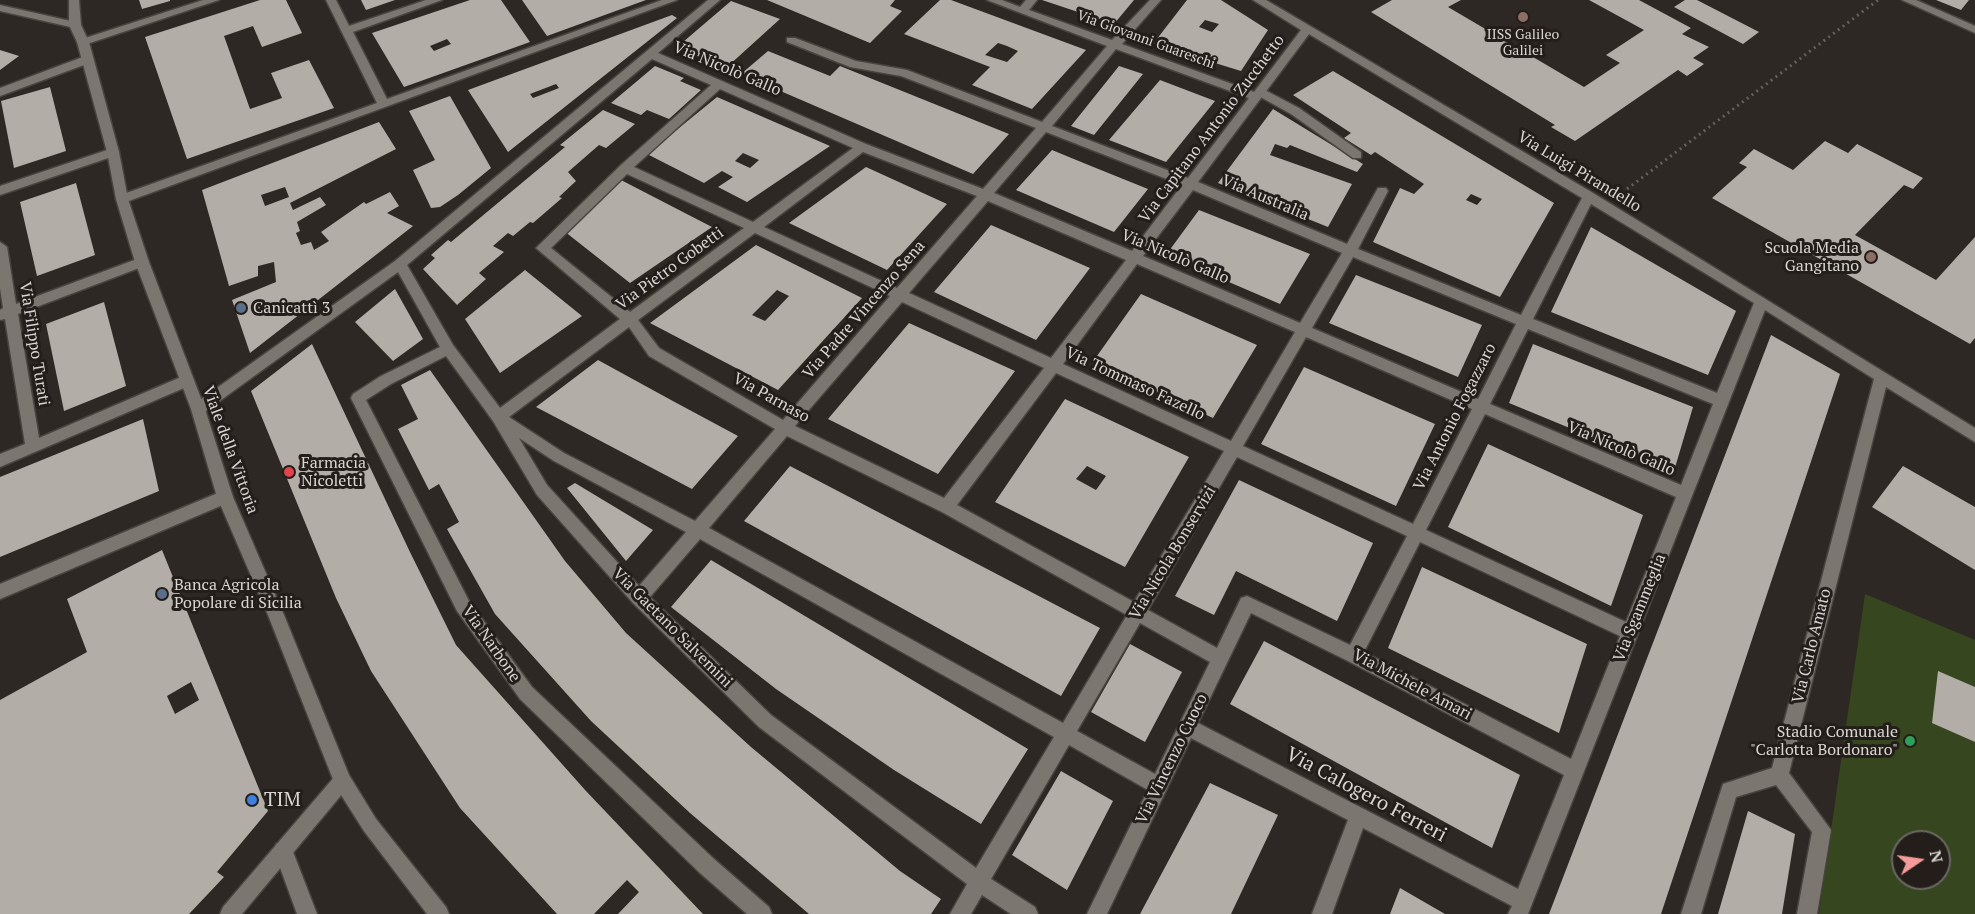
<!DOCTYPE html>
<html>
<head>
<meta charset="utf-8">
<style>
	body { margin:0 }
	#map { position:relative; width:1975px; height:914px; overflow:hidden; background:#2d2823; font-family:"PT Serif",serif }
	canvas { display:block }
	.north { position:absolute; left:1891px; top:830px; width:60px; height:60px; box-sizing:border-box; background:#231e1a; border:2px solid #6b6764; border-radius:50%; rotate:77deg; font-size:16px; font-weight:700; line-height:24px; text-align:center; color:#d8d5d2 }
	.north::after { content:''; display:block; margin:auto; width:21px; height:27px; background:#f59b9b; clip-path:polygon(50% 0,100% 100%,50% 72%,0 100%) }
</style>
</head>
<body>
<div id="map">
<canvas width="1975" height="914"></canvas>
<div class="north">N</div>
</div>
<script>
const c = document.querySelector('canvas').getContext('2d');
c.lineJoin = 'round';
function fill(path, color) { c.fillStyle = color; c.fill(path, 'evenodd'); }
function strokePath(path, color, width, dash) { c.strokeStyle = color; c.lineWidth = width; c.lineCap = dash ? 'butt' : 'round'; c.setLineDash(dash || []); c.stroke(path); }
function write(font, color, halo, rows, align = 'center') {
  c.font = font + ' "PT Serif",serif'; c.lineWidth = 6; c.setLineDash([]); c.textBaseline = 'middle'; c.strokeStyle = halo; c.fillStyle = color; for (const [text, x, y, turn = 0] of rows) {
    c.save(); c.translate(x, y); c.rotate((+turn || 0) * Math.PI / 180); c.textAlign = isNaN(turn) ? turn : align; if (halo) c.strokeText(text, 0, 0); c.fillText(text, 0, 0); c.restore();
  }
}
fill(new Path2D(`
	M 1865,594 L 1975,640 L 1975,914 L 1819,914 ZM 1903,842 L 1939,842 L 1939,878 L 1903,878 Z`), '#36461f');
fill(new Path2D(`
	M 139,0 L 170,0 L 170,1 L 142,9 Z
	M 260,0 L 286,0 L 302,33 L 262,47 L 253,26 L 224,36 L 250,109 L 282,98 L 271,73 L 309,60 L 334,108 L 187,159 L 145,37 Z
	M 361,0 L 395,0 L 366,10 Z
	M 470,0 L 501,0 L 530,42 L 404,87 L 372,33 ZM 447,39 L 451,44 L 434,51 L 430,46 Z
	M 522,0 L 646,0 L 547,36 Z
	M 767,0 L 895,0 L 890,6 L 902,11 L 870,43 Z
	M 940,0 L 951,0 L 1086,50 L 1032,109 L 972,85 L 990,67 L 904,34 ZM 998,43 L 1007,46 L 1018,51 L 1007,62 L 985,55 Z
	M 1042,0 L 1134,0 L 1114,24 Z
	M 1187,0 L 1221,0 L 1268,30 L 1241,71 L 1153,44 ZM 1205,20 L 1219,24 L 1212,32 L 1199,27 Z
	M 1392,0 L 1461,0 L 1448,7 L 1584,87 L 1620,63 L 1606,55 L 1644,30 L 1589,0 L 1639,0 L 1691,28 L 1682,34 L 1709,47 L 1693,58 L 1704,64 L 1687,76 L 1678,70 L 1575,141 L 1551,127 L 1555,125 L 1371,12 Z
	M 1685,0 L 1697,0 L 1759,32 L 1743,44 L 1674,7 Z
	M 1936,0 L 1969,0 L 1961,10 Z
	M 731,1 L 780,19 L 727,67 L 676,48 Z
	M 672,15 L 677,18 L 508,152 L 468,90 ZM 556,84 L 559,88 L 541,95 L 533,98 L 530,94 Z
	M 0,50 L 19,56 L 0,70 Z
	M 768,51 L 830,76 L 840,66 L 1009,134 L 973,174 L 741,74 Z
	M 655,66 L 684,78 L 680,81 L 701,90 L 669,119 L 647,110 L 641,115 L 611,103 Z
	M 1119,66 L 1143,74 L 1094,135 L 1071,126 Z
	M 1333,71 L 1554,203 L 1500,297 L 1373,242 L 1400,188 L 1414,194 L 1424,184 L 1375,152 L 1371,155 L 1344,138 L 1351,133 L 1293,95 ZM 1471,194 L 1482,199 L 1477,205 L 1466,200 Z
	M 1160,80 L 1215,101 L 1166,162 L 1109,140 Z
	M 50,87 L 66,151 L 14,168 L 1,101 Z
	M 450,96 L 491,168 L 458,195 L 440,207 L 431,208 L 413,170 L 435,160 L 409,111 Z
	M 717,97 L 830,146 L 747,202 L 718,187 L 733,177 L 722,171 L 704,183 L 647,154 ZM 743,153 L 759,160 L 750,168 L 735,161 Z
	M 1273,109 L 1363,164 L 1357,172 L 1290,145 L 1287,148 L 1275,144 L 1270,155 L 1352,184 L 1328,227 L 1218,183 Z
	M 603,110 L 635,124 L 606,148 L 599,145 L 568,172 L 576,181 L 559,197 L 562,198 L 533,223 L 530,222 L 513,236 L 508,233 L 493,246 L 504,252 L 479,273 L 486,279 L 457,305 L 423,269 L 435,258 L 431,255 L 448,240 L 451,242 L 565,147 L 560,145 Z
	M 379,122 L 396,149 L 290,203 L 293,210 L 320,197 L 326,205 L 297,222 L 300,231 L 296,233 L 301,245 L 311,242 L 314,250 L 329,241 L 321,232 L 364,202 L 366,204 L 390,192 L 399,206 L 387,213 L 413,226 L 250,353 L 232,300 L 276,282 L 274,262 L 258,266 L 258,276 L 229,286 L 202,190 ZM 285,187 L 289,197 L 265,206 L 261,195 Z
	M 1825,141 L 1848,153 L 1857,144 L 1923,178 L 1913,189 L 1904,185 L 1855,235 L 1936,280 L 1975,237 L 1975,338 L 1970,344 L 1712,198 L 1747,167 L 1739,163 L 1754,149 L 1793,170 Z
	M 1052,150 L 1086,164 L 1148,189 L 1114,232 L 1016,190 Z
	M 866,167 L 947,204 L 887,270 L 789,223 Z
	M 621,180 L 712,227 L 630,283 L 564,231 Z
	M 76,183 L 95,255 L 37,276 L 20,202 Z
	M 1199,210 L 1310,254 L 1280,304 L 1166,255 Z
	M 991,225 L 1090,268 L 1036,340 L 934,292 Z
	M 1591,227 L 1736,311 L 1708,375 L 1551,312 Z
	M 756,245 L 862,298 L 778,390 L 650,323 ZM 777,290 L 789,296 L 765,321 L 752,315 Z
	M 525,270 L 582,316 L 500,373 L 465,319 Z
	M 1356,275 L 1482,325 L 1458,377 L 1329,323 Z
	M 395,289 L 423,339 L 393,361 L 355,322 Z
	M 1141,294 L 1257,345 L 1213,418 L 1092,363 Z
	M 104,302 L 126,386 L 64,411 L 46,324 Z
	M 909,323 L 1015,371 L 938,474 L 828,419 Z
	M 1771,335 L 1840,374 L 1661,914 L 1549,914 Z
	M 312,344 L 409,550 L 456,645 L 586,791 L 703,914 L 618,914 L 639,892 L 627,880 L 594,914 L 557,914 L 460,808 L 371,671 L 336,598 L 251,391 Z
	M 1533,344 L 1693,407 L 1674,471 L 1509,403 Z
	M 598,360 L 671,400 L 738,436 L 692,489 L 536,407 Z
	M 1304,367 L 1435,424 L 1396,506 L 1261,444 Z
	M 430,370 L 565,561 L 626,633 L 751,747 L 900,871 L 941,899 L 931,914 L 809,914 L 690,813 L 591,721 L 495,614 L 447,529 L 459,522 L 439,484 L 429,490 L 398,429 L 418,419 L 401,385 Z
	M 1065,399 L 1189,457 L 1125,567 L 995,502 ZM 1087,466 L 1106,476 L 1096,490 L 1076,479 Z
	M 143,419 L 159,491 L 0,557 L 0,477 Z
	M 1488,444 L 1643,515 L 1611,606 L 1448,527 Z
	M 790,466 L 1100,628 L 1061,696 L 744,521 Z
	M 1903,466 L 1975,507 L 1975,570 L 1872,507 Z
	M 1239,480 L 1373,543 L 1337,621 L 1236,571 L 1214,615 L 1175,596 Z
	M 575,483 L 653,530 L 626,561 L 567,488 Z
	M 162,550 L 268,811 L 217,872 L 224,877 L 189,914 L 0,914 L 0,700 L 87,652 L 67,599 ZM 191,682 L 199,700 L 175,714 L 167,696 Z
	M 711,560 L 1028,749 L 981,824 L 894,770 L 776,689 L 671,607 Z
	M 1422,567 L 1587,644 L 1559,733 L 1388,648 Z
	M 1264,641 L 1520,775 L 1492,848 L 1230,704 Z
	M 1130,644 L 1182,672 L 1145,742 L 1091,712 Z
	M 1938,671 L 1975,687 L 1975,742 L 1932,723 Z
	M 1061,771 L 1113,801 L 1067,890 L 1012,855 Z
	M 1210,783 L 1278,815 L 1231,914 L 1140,914 Z
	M 1748,811 L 1795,834 L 1782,914 L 1718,914 Z
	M 1400,888 L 1445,914 L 1390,914 Z`), '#b3ada7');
const service = new Path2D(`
	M 1261,88 L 1299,108 L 1361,152 L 1361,158 L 1353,158 L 1291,114 L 1257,95 L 1257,89 Z
	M 283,842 L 290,844 L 317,914 L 297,914 L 274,851 L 276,844 Z`);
const minor = new Path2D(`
	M 203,0 L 219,0 L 87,44 L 79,44 L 77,42 L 79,40 Z
	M 326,0 L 336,0 L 349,26 L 426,0 L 442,0 L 353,32 L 387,99 L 662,0 L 677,0 L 126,202 L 118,202 L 116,199 L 118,196 L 377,103 Z
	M 708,0 L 720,0 L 658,53 L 866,144 L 983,189 L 1036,128 L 901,76 L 850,67 L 787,42 L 787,38 L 795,38 L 856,61 L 907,70 L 1042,122 L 1107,46 L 987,0 L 1002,0 L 1020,7 L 1026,0 L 1037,0 L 1029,10 L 1112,40 L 1150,0 L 1161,0 L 1122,44 L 1254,92 L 1301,30 L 1253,0 L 1266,0 L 1593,193 L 1975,428 L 1975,442 L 1886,387 L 1789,773 L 1831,830 L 1817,914 L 1797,914 L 1812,832 L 1776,785 L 1736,797 L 1701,914 L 1681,914 L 1723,784 L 1772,768 L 1874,379 L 1765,310 L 1528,914 L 1508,914 L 1512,906 L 1363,828 L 1332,914 L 1312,914 L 1348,820 L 1191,738 L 1107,914 L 1087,914 L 1148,790 L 1069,745 L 991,879 L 1035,907 L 1038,914 L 1011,914 L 982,895 L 971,914 L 950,914 L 967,884 L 759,727 L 633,603 L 537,495 L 493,421 L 446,356 L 391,384 L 366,400 L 469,601 L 532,687 L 714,859 L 769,907 L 772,914 L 747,914 L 700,873 L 520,699 L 457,611 L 351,398 L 353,394 L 381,376 L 440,347 L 398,272 L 203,413 L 193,413 L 191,409 L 193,405 L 395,261 ZM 1309,34 L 1582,198 L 1521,315 L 1358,249 L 1388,191 L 1386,188 L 1378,188 L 1347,244 L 1198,182 ZM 1116,49 L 1249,98 L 1188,178 L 1052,126 ZM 652,59 L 711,85 L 621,165 L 536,248 L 620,319 L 500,408 L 453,345 L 407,265 ZM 720,89 L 853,148 L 753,222 L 634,167 ZM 1046,132 L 1182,185 L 1132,251 L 994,193 ZM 863,152 L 977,196 L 897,288 L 764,227 ZM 627,174 L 744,228 L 630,312 L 551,248 ZM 1193,190 L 1342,253 L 1300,323 L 1143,256 ZM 988,201 L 1126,260 L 1051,358 L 909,293 ZM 1591,204 L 1754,303 L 1717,393 L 1533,319 ZM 755,233 L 890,296 L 783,420 L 659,348 L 638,320 ZM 1353,257 L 1516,324 L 1478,399 L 1312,328 ZM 1137,264 L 1295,332 L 1231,441 L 1063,364 ZM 902,302 L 1044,368 L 944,498 L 795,426 ZM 629,327 L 649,356 L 775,429 L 695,521 L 564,453 L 509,417 ZM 1528,329 L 1713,404 L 1681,485 L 1490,404 ZM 1306,337 L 1472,409 L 1413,524 L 1243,446 ZM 1056,373 L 1224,451 L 1134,602 L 957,505 ZM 1485,414 L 1676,497 L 1626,622 L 1426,530 ZM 787,436 L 942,512 L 1127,615 L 1063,723 L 709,528 ZM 519,438 L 554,461 L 686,532 L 639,586 L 547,485 ZM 1237,457 L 1407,536 L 1350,645 L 1247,596 L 1241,598 L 1217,648 L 1148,610 ZM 700,539 L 1054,737 L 976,868 L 771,715 L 650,597 ZM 1420,542 L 1620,636 L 1571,759 L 1364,652 ZM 1251,613 L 1348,661 L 1564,775 L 1518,889 L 1198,723 ZM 1140,623 L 1210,662 L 1155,774 L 1077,731 Z
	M 1902,0 L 1916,0 L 1975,26 L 1975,33 Z
	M 0,5 L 75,22 L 81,25 L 75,28 L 0,11 Z
	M 88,55 L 92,56 L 92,62 L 0,96 L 0,88 Z
	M 113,148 L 119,152 L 117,155 L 0,195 L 0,186 Z
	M 0,242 L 7,247 L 16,304 L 137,259 L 147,259 L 149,262 L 147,265 L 18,314 L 39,438 L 181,377 L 191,377 L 193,381 L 191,385 L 0,467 L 0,454 L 25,444 L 5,319 L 0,320 L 0,310 L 3,308 L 0,288 Z
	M 225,490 L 230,492 L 233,497 L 230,502 L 0,599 L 0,584 Z
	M 342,772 L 348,775 L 351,781 L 348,787 L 242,914 L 220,914 L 223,907 L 336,775 Z`);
const tertiary = new Path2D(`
	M 69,0 L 79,0 L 81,25 L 89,42 L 119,152 L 128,199 L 149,262 L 205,409 L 233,497 L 284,615 L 349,775 L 376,819 L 446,907 L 449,914 L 427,914 L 364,831 L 336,787 L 268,615 L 217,497 L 191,409 L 135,262 L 116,199 L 107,152 L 77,42 L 69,25 Z`);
strokePath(service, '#484440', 3);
strokePath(minor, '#484440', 3);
strokePath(tertiary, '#484440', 3);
strokePath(new Path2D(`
	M 1627,189 L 1878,0`), '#635f5b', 3, [2, 4]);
fill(service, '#7c7670');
fill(minor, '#7c7670');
fill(tertiary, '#7c7670');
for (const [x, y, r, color] of [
	[1523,17,6,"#8d6e63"],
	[1871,257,6,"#8d6e63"],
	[241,308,6,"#5c6f8a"],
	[289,472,6,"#e0444e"],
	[162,594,6,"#5c6f8a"],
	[1910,741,6,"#2e9e5b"],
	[252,800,6,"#3f7fe0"]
]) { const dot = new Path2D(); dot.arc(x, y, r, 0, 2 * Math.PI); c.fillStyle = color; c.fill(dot); strokePath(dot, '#231e1a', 2); }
write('14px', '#d8d5d2', '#231e1a', [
	["IISS Galileo",1523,35],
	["Galilei",1523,51]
]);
write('14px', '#d8d5d2', '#231e1a', [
	["Via Giovanni Guareschi",1146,40,20]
]);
write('16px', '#d8d5d2', '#231e1a', [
	["Via Nicolò Gallo",727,69,23],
	["Via Capitano Antonio Zucchetto",1212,129,-53],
	["Via Luigi Pirandello",1579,172,31],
	["Via Australia",1265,198,23],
	["Via Nicolò Gallo",1175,257,23],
	["Via Pietro Gobetti",670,269,-36],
	["Via Padre Vincenzo Sena",864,310,-49],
	["Via Filippo Turati",34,344,81],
	["Via Tommaso Fazello",1135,384,25],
	["Via Parnaso",771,398,29],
	["Via Antonio Fogazzaro",1455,417,-63],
	["Via Nicolò Gallo",1621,449,23],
	["Viale della Vittoria",230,450,70],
	["Via Nicola Bonservizi",1173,553,-59],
	["Via Sgammeglia",1640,608,-68],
	["Via Gaetano Salvemini",672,628,45],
	["Via Narbone",491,644,55],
	["Via Carlo Amato",1812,646,-76],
	["Via Michele Amari",1412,685,28],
	["Via Vincenzo Cuoco",1172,759,-64]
]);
write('16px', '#d8d5d2', '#231e1a', [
	["Scuola Media",1859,248,"right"],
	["Gangitano",1859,266,"right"],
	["Canicattì 3",253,308],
	["Farmacia",301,463],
	["Nicoletti",301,481],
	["Banca Agricola",174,585],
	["Popolare di Sicilia",174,603],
	["Stadio Comunale",1898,732,"right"],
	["\"Carlotta Bordonaro\"",1898,750,"right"]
], 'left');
write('20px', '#d8d5d2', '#231e1a', [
	["Via Calogero Ferreri",1366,795,28]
]);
write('20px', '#d8d5d2', '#231e1a', [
	["TIM",264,800]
], 'left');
</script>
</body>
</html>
